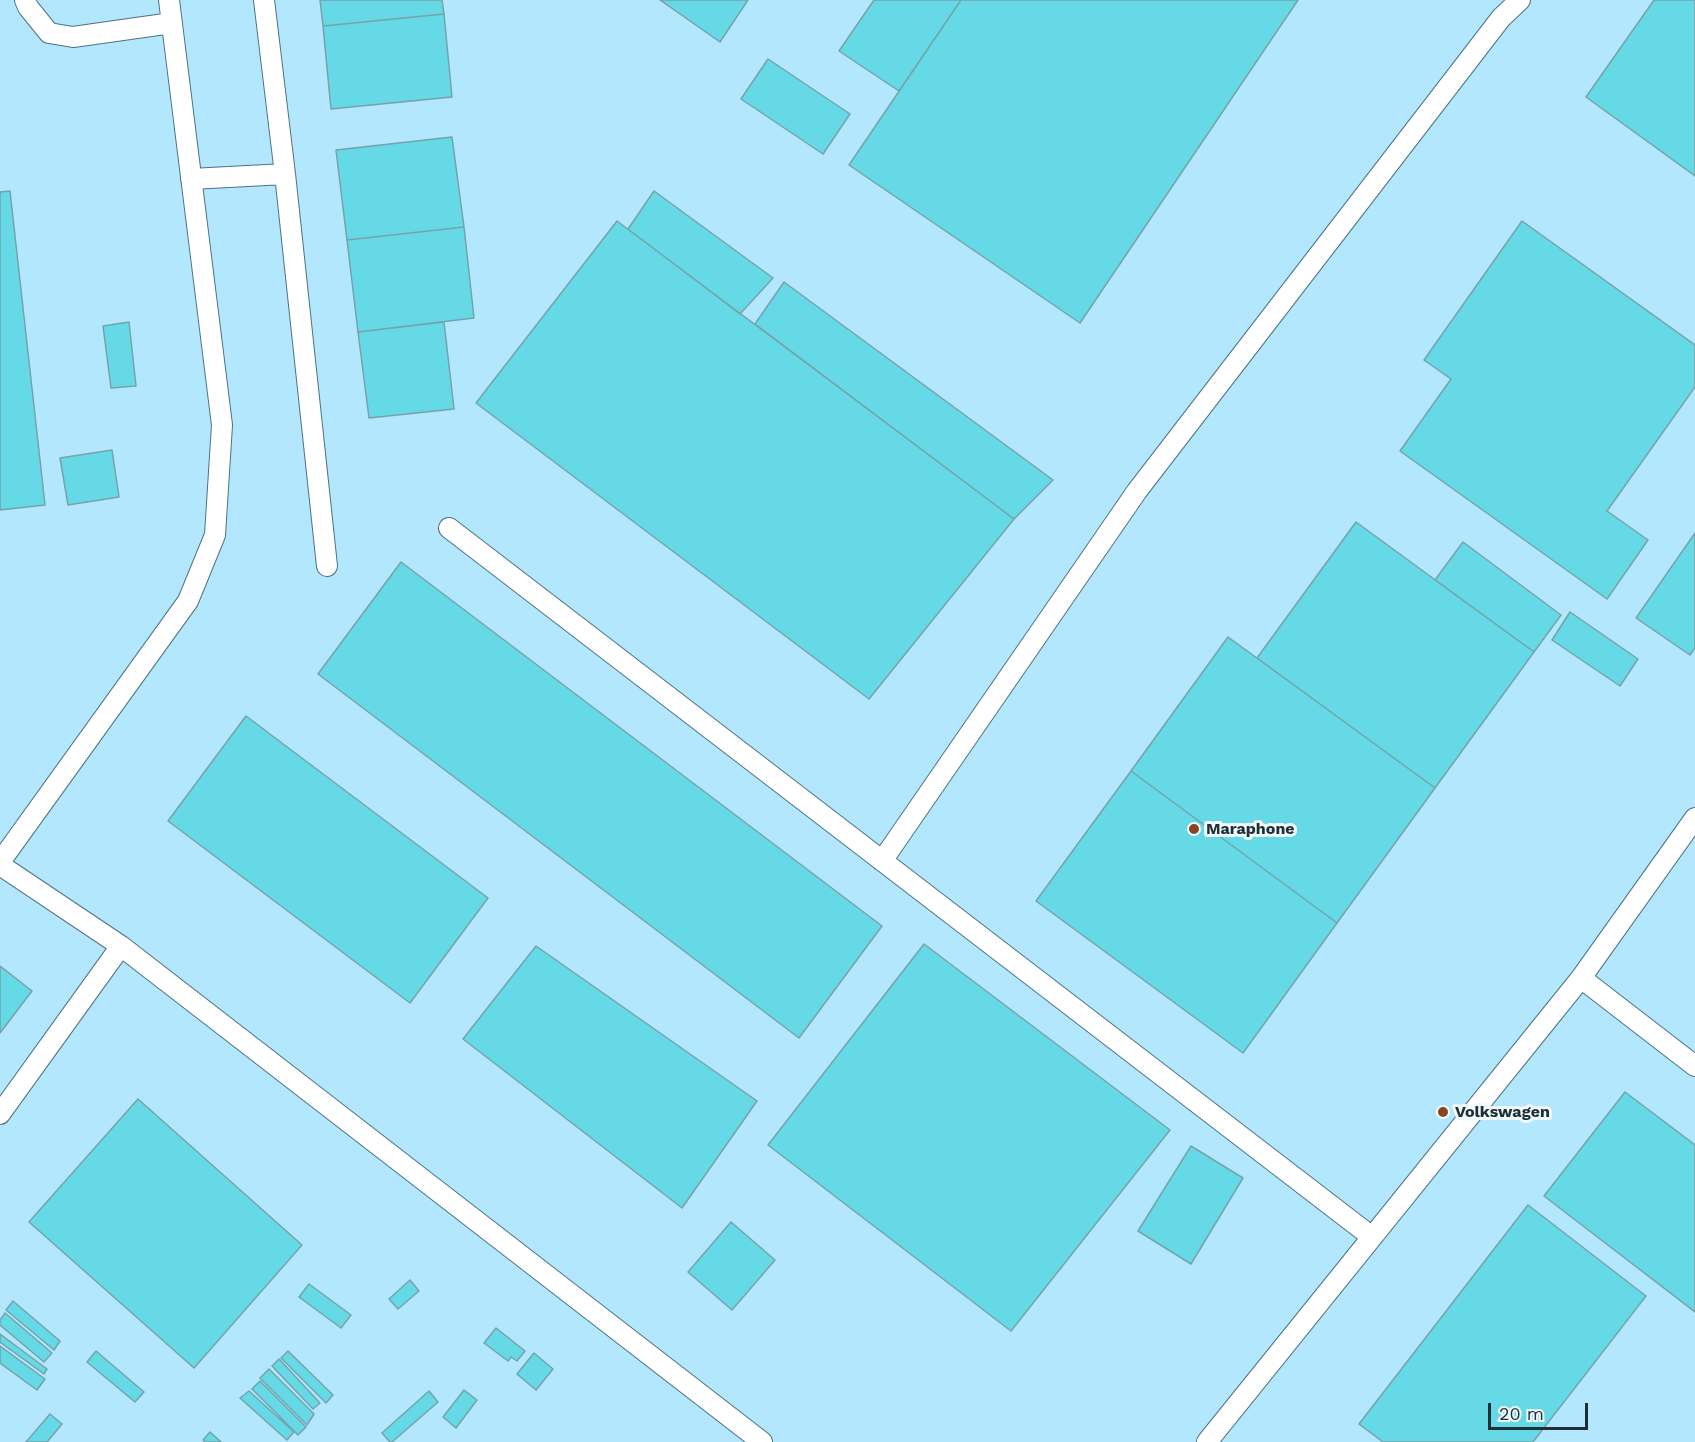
<!DOCTYPE html>
<html>
<head>
<meta charset="utf-8">
<style>
	body { margin:0 }
	#map { position:relative; width:1695px; height:1442px; overflow:hidden; background:#cef0ff; font-family:"Work Sans",sans-serif }
	canvas { display:block }
	.scale { position:absolute; left:1488px; top:1403px; width:100px; height:27px; box-sizing:border-box; border:3px solid #1f2f36; border-top:0; padding-left:8px; font-size:18px; line-height:21px; white-space:nowrap; color:#1f2f36; -webkit-text-stroke:4px #f0f9fc; paint-order:stroke }
</style>
</head>
<body>
<div id="map">
<canvas width="1695" height="1442"></canvas>
<div class="scale">20 m</div>
</div>
<script>
const c = document.querySelector('canvas').getContext('2d');
c.lineJoin = 'round';
function fill(path, color) { c.fillStyle = color; c.fill(path, 'evenodd'); }
function strokePath(path, color, width, dash) { c.strokeStyle = color; c.lineWidth = width; c.lineCap = dash ? 'butt' : 'round'; c.setLineDash(dash || []); c.stroke(path); }
function write(font, color, halo, rows, align = 'center') {
  c.font = font + ' "Work Sans",sans-serif'; c.lineWidth = 6; c.setLineDash([]); c.textBaseline = 'middle'; c.strokeStyle = halo; c.fillStyle = color; for (const [text, x, y, turn = 0] of rows) {
    c.save(); c.translate(x, y); c.rotate((+turn || 0) * Math.PI / 180); c.textAlign = isNaN(turn) ? turn : align; if (halo) c.strokeText(text, 0, 0); c.fillText(text, 0, 0); c.restore();
  }
}
fill(new Path2D(`
	M 0,0 L 1695,0 L 1695,1442 L 0,1442 Z`), '#b3e7fd');
const building = new Path2D(`
	M 320,0 L 442,0 L 444,14 L 323,26 Z
	M 660,0 L 748,0 L 720,42 Z
	M 874,0 L 961,0 L 899,91 L 839,51 Z
	M 961,0 L 1298,0 L 1080,323 L 849,165 Z
	M 1654,0 L 1695,0 L 1695,176 L 1586,97 Z
	M 444,14 L 452,97 L 331,109 L 323,26 Z
	M 768,59 L 850,114 L 823,154 L 741,99 Z
	M 452,137 L 464,227 L 347,240 L 336,150 Z
	M 10,191 L 45,505 L 0,510 L 0,192 Z
	M 654,191 L 773,278 L 740,314 L 628,229 Z
	M 617,221 L 1014,519 L 869,699 L 476,403 Z
	M 1522,221 L 1695,345 L 1695,387 L 1607,511 L 1648,540 L 1607,599 L 1400,451 L 1451,379 L 1424,360 Z
	M 464,227 L 474,318 L 358,332 L 347,240 Z
	M 784,282 L 1053,480 L 1014,519 L 755,324 Z
	M 129,322 L 136,386 L 111,388 L 103,326 Z
	M 444,322 L 454,409 L 369,418 L 358,332 Z
	M 112,450 L 119,497 L 68,505 L 60,458 Z
	M 1356,522 L 1534,652 L 1435,788 L 1257,658 Z
	M 1695,533 L 1695,648 L 1690,655 L 1636,618 Z
	M 1463,542 L 1561,615 L 1534,652 L 1435,580 Z
	M 401,562 L 882,926 L 799,1038 L 318,674 Z
	M 1570,612 L 1638,659 L 1620,686 L 1552,640 Z
	M 1228,637 L 1435,788 L 1337,923 L 1131,771 Z
	M 246,716 L 488,898 L 410,1003 L 168,821 Z
	M 1131,771 L 1337,923 L 1243,1053 L 1036,901 Z
	M 924,944 L 1170,1130 L 1011,1331 L 768,1145 Z
	M 536,946 L 757,1101 L 682,1208 L 463,1039 Z
	M 0,966 L 32,991 L 0,1033 Z
	M 1625,1092 L 1695,1145 L 1695,1312 L 1544,1196 Z
	M 138,1099 L 302,1245 L 194,1368 L 29,1222 Z
	M 1191,1146 L 1243,1178 L 1191,1264 L 1138,1231 Z
	M 1528,1205 L 1646,1296 L 1533,1442 L 1383,1442 L 1359,1424 Z
	M 731,1222 L 775,1260 L 732,1310 L 688,1272 Z
	M 410,1280 L 419,1291 L 398,1309 L 389,1299 Z
	M 309,1284 L 351,1315 L 341,1328 L 299,1297 Z
	M 13,1301 L 60,1341 L 54,1350 L 6,1310 Z
	M 5,1313 L 52,1353 L 44,1362 L 0,1325 L 0,1320 Z
	M 496,1328 L 525,1351 L 517,1361 L 511,1357 L 508,1361 L 484,1343 Z
	M 0,1334 L 47,1369 L 44,1374 L 0,1342 Z
	M 0,1346 L 45,1379 L 37,1390 L 0,1363 Z
	M 96,1351 L 144,1392 L 135,1402 L 87,1362 Z
	M 288,1351 L 333,1395 L 326,1403 L 281,1358 Z
	M 534,1353 L 553,1369 L 536,1390 L 517,1374 Z
	M 279,1359 L 320,1403 L 313,1409 L 272,1366 Z
	M 269,1369 L 314,1414 L 307,1425 L 260,1378 Z
	M 260,1381 L 306,1427 L 298,1435 L 252,1389 Z
	M 464,1390 L 477,1400 L 456,1428 L 443,1417 Z
	M 249,1391 L 294,1432 L 287,1440 L 240,1398 Z
	M 429,1391 L 438,1402 L 392,1442 L 390,1442 L 382,1433 Z
	M 50,1414 L 62,1424 L 47,1442 L 26,1442 Z
	M 210,1432 L 221,1442 L 205,1442 L 203,1440 Z`);
fill(building, '#66d9e7');
strokePath(building, '#75a3a9', 1.5);
const service = new Path2D(`
	M 25,0 L 28,7 L 49,33 L 73,37 L 172,23
	M 264,0 L 285,174
	M 191,179 L 285,174 L 327,566
	M 449,528 L 1372,1237
	M 882,861 L 1137,491 L 1501,18 L 1520,0
	M 0,862 L 188,601 L 215,535 L 222,425 L 169,0
	M 0,865 L 121,946 L 762,1442
	M 1581,978 L 1695,1066
	M 0,1114 L 121,946
	M 1207,1442 L 1581,978 L 1695,818`);
strokePath(service, '#4c7383', 22);
strokePath(service, '#fff', 20);
for (const [x, y, r, color] of [
	[1194,829,6,"#8a441f"],
	[1443,1112,6,"#8a441f"]
]) { const dot = new Path2D(); dot.arc(x, y, r, 0, 2 * Math.PI); c.fillStyle = color; c.fill(dot); strokePath(dot, '#f0f9fc', 2); }
write('bold 16px', '#1f2f36', '#f0f9fc', [
	["Maraphone",1206,829],
	["Volkswagen",1455,1112]
], 'left');
</script>
</body>
</html>
